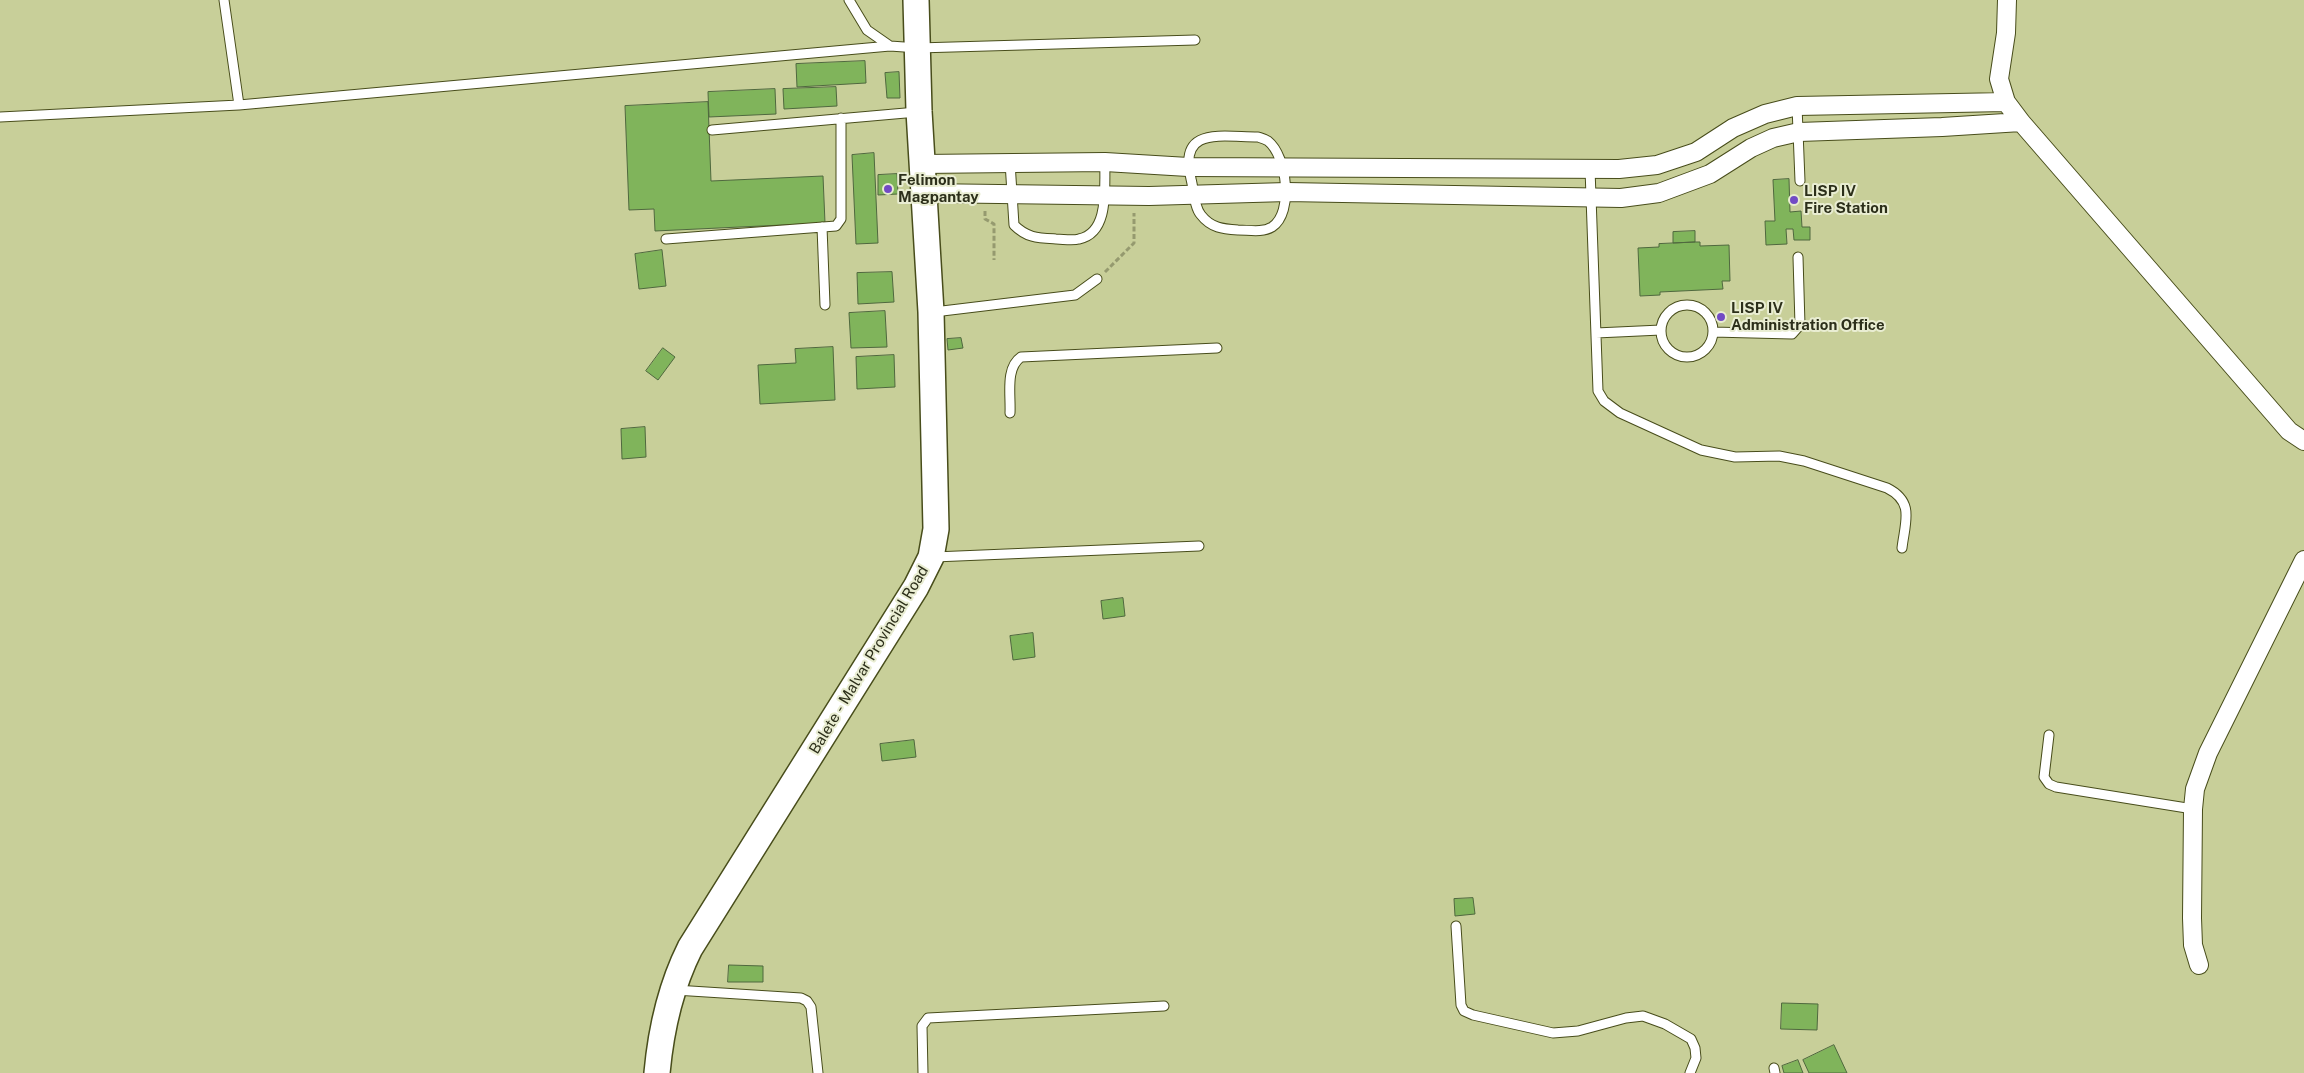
<!DOCTYPE html>
<html>
<head>
<meta charset="utf-8">
<style>
	body { margin:0 }
	canvas { display:block; background:#c8cf99 }
</style>
</head>
<body>
<canvas width="2304" height="1073"></canvas>
<script>
const c = document.querySelector('canvas').getContext('2d');
c.lineJoin = 'round';
function fill(path, color) { c.fillStyle = color; c.fill(path, 'evenodd'); }
function strokePath(path, color, width, dash) { c.strokeStyle = color; c.lineWidth = width; c.lineCap = dash ? 'butt' : 'round'; c.setLineDash(dash || []); c.stroke(path); }
function write(font, color, halo, rows, align = 'center') {
  c.font = font + ' "Public Sans",sans-serif'; c.lineWidth = 4; c.setLineDash([]); c.textBaseline = 'middle'; c.strokeStyle = halo; c.fillStyle = color; for (const [text, x, y, turn = 0] of rows) {
    c.save(); c.translate(x, y); c.rotate((+turn || 0) * Math.PI / 180); c.textAlign = isNaN(turn) ? turn : align; if (halo) c.strokeText(text, 0, 0); c.fillText(text, 0, 0); c.restore();
  }
}
const building = new Path2D(`
	M 865,61 L 866,83 L 797,87 L 796,64 Z
	M 899,72 L 900,98 L 887,98 L 885,73 Z
	M 836,87 L 837,106 L 784,109 L 783,89 Z
	M 775,89 L 776,114 L 709,117 L 708,92 Z
	M 708,102 L 711,181 L 823,176 L 825,223 L 655,231 L 654,209 L 629,210 L 625,106 Z
	M 874,153 L 878,243 L 856,244 L 852,155 Z
	M 897,174 L 898,194 L 878,195 L 878,175 Z
	M 1789,179 L 1790,212 L 1801,211 L 1802,227 L 1810,227 L 1810,240 L 1794,240 L 1793,229 L 1786,229 L 1787,244 L 1766,245 L 1765,221 L 1775,221 L 1773,180 Z
	M 1695,231 L 1695,242 L 1673,243 L 1673,232 Z
	M 1695,242 L 1700,242 L 1700,246 L 1729,245 L 1730,281 L 1722,281 L 1723,289 L 1660,292 L 1660,295 L 1640,296 L 1638,248 L 1659,247 L 1659,244 Z
	M 662,250 L 666,286 L 639,289 L 635,254 Z
	M 892,272 L 894,302 L 858,304 L 857,273 Z
	M 885,311 L 887,347 L 851,348 L 849,313 Z
	M 961,338 L 963,348 L 948,350 L 947,339 Z
	M 833,347 L 835,400 L 760,404 L 758,365 L 796,363 L 795,349 Z
	M 663,348 L 675,357 L 658,380 L 646,371 Z
	M 894,355 L 895,387 L 857,389 L 856,357 Z
	M 645,427 L 646,457 L 622,459 L 621,429 Z
	M 1123,598 L 1125,616 L 1103,619 L 1101,601 Z
	M 1033,633 L 1035,657 L 1013,660 L 1010,636 Z
	M 914,740 L 916,757 L 882,761 L 880,744 Z
	M 1473,898 L 1475,914 L 1455,916 L 1454,899 Z
	M 729,965 L 763,966 L 763,982 L 728,982 Z
	M 1782,1003 L 1818,1004 L 1817,1030 L 1781,1029 Z
	M 1834,1045 L 1847,1073 L 1809,1073 L 1803,1060 Z
	M 1798,1060 L 1803,1073 L 1784,1073 L 1782,1066 Z`);
fill(building, '#80b45b');
strokePath(building, '#4f683e', 1);
const lane = new Path2D(`
	M 224,0 L 239,105 L 890,46
	M 849,0 L 867,30 L 890,46 L 918,48 L 1195,40
	M 1797,106 L 1800,181
	M 0,117 L 239,105
	M 712,130 L 917,112
	M 1258,137 C 1261,138 1265,139 1268,141 C 1287,156 1294,213 1272,227 C 1262,233 1249,230 1238,230 C 1223,229 1211,228 1201,215 C 1194,207 1194,190 1191,179 C 1178,126 1221,137 1258,137 Z
	M 1010,162 L 1014,225 C 1027,238 1038,238 1056,239 C 1063,239 1072,241 1079,239 C 1110,233 1104,187 1105,162
	M 1590,169 L 1598,391 L 1604,401 L 1620,413 L 1701,450 L 1735,457 L 1779,456 L 1804,461 L 1887,488 C 1915,502 1905,522 1902,548
	M 822,227 L 825,305
	M 666,239 L 836,226 L 841,219 L 841,118
	M1661 331a26 26 0 1 1 52 0a26 26 0 1 1-52 0Z
	M 934,312 L 1075,295 L 1097,279
	M 1713,332 L 1792,334 L 1800,325 L 1798,257
	M 1596,333 L 1661,330
	M 1010,413 C 1011,395 1005,368 1021,357 L 1217,348
	M 934,557 L 1199,546
	M 2049,735 L 2044,777 L 2049,784 L 2056,787 L 2193,809
	M 1456,926 L 1461,1005 L 1464,1011 L 1473,1015 L 1553,1033 L 1578,1031 L 1626,1018 L 1643,1016 L 1665,1024 L 1691,1039 L 1695,1048 L 1696,1058 L 1690,1073
	M 675,990 L 801,998 L 807,1001 L 811,1007 L 818,1073
	M 1774,1068 L 1775,1073
	M 923,1073 L 922,1026 L 928,1018 L 1164,1006`);
const street = new Path2D(`
	M 2006,102 L 1999,79 L 2006,33 L 2007,0
	M 922,164 L 1105,162 L 1188,167 L 1619,169 L 1657,165 L 1696,152 L 1733,128 L 1765,114 L 1797,106 L 2006,102 L 2021,122 L 2289,431 L 2304,441
	M 924,193 L 1149,196 L 1287,192 L 1621,198 L 1659,193 L 1710,174 L 1751,148 L 1773,138 L 1799,132 L 1942,127 L 2021,122
	M 2199,965 L 2193,945 L 2192,918 L 2193,809 L 2195,789 L 2208,753 L 2304,560`);
const secondary = new Path2D(`
	M 657,1073 C 661,1029 670,988 690,948 L 916,587 L 931,557 L 936,529 L 931,312 L 919,111 L 916,0`);
strokePath(lane, '#484d1b', 11);
strokePath(street, '#484d1b', 20);
strokePath(secondary, '#484d1b', 28);
strokePath(new Path2D(`
	M 985,211 L 985,219 L 994,224 L 994,260
	M 1105,272 L 1134,243 L 1134,213`), '#959a6f', 3, [5, 2.5]);
strokePath(lane, '#fff', 9);
strokePath(street, '#fff', 18);
strokePath(secondary, '#fff', 25);
for (const [x, y, r, color] of [
	[888,189,5,"#724bc4"],
	[1794,200,5,"#724bc4"],
	[1721,317,5,"#724bc4"]
]) { const dot = new Path2D(); dot.arc(x, y, r, 0, 2 * Math.PI); c.fillStyle = color; c.fill(dot); strokePath(dot, '#e9edd2', 2); }
write('bold 15px', '#2c2f1a', '#e9edd2', [
	["Felimon",898,180],
	["Magpantay",898,197],
	["LISP IV",1804,191],
	["Fire Station",1804,208],
	["LISP IV",1731,308],
	["Administration Office",1731,325]
], 'left');
write('15px', '#2c2f1a', '#e9edd2', [
	["Balete - Malvar Provincial Road",869,660,-59]
]);
</script>
</body>
</html>
